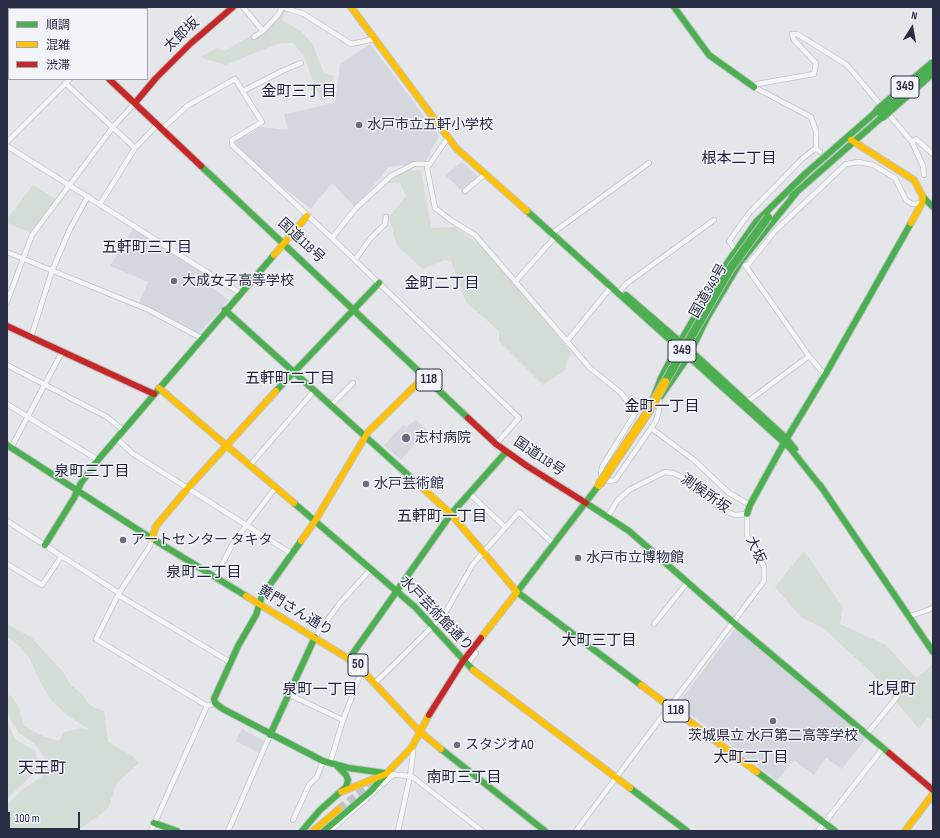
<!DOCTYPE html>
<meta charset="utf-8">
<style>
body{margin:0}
#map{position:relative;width:940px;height:838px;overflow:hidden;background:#e5e6ea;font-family:"Sofia Sans Condensed","Noto Sans JP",sans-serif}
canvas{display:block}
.frame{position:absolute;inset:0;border:8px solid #292e45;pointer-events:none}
.legend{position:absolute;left:8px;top:8px;width:140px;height:72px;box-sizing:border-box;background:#f3f4f9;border:1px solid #a2a5b1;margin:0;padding:5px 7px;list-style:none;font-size:12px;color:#292e45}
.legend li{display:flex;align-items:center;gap:8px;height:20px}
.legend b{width:20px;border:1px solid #a2a5b1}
.north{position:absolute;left:892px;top:8px;width:40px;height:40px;-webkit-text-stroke:3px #f3f4f9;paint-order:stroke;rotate:11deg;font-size:11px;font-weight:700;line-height:16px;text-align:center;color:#292e45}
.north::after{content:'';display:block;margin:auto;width:14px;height:18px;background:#292e45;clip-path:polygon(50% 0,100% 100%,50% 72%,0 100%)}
.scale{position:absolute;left:8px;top:812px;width:72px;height:18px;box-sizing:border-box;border:2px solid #292e45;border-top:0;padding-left:5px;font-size:12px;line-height:14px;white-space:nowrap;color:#292e45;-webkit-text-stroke:3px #f3f4f9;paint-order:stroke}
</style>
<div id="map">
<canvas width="940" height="838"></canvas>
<div class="frame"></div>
<ul class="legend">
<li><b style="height:5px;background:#4caf50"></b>順調</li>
<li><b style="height:5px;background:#ffc107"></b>混雑</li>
<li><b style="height:5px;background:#c62828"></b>渋滞</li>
</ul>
<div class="north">N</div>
<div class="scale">100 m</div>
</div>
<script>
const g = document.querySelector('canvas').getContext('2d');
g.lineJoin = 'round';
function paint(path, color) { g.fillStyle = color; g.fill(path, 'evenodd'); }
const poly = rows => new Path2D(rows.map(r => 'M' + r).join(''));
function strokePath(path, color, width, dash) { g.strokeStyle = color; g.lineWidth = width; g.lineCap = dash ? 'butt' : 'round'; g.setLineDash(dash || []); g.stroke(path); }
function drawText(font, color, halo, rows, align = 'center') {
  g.font = font + ' "Sofia Sans Condensed","Noto Sans JP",sans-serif'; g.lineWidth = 3; g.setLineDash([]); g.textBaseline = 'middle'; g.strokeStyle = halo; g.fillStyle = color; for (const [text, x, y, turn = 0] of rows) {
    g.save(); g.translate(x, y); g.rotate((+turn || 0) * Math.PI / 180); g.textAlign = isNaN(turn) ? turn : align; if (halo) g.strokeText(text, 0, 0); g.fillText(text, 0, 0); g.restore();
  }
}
const built = poly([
 [370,44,439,136,425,163,389,167,355,207,332,183,311,209,243,156,234,141,243,133,248,135,260,127,288,130,284,114,335,103,340,64],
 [462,162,478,177,461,190,445,175],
 [134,227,206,273,202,279,229,300,199,334,158,311,139,303,148,282,110,266],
 [416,420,428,430,401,460,384,445,403,425,407,427],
 [735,629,867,737,842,769,826,758,814,775,794,760,777,781,677,704],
 [242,729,264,741,259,753,236,741]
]);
const green = poly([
 [282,8,287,10,282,20,301,31,312,43,324,73,333,76,332,97,323,101,315,87,304,56,293,43,280,43,225,65,200,57,217,48,225,51,274,21],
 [421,170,431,228,456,227,489,252,572,353,567,360,565,370,543,385,499,341,499,331,466,302,451,261,444,260,423,269,397,246,389,217,406,196,400,183,382,183,393,171],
 [33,185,56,199,31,233,7,223,7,219],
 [804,551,843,607,840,624,886,645,916,678,933,664,933,721,928,717,919,729,872,673,823,628,801,617,775,587],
 [7,624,31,637,63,672,70,684,83,695,87,702,93,707,104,711,108,742,131,755,139,763,116,784,108,809,77,831,7,831,7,805,22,790,41,777,47,762,36,745,19,733,10,719,7,709,7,695,11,696,18,705,24,726,43,736,59,741,64,732,82,728,90,730,68,716,52,701,40,682,29,657,19,646,7,637],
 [7,721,15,739,35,751,39,764,35,772,7,799]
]);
const highwayTunnel = poly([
 [339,809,381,777]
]);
const street = poly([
 [243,7,263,31],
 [282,7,304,14,351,44,374,39],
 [73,9,75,7],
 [254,37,263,31,278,15,282,7],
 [65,83,135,148],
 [243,91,282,71,301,63],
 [162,129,187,106,235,79,262,122,232,140,232,145,332,238,519,418,496,444],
 [447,139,427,168,435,208,452,221,475,235,590,368,621,393,636,412],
 [7,142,70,79],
 [912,142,916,139,933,154],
 [7,146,240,293],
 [820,152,816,148,816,131,811,117,754,87,757,84,814,74,816,63,794,40,792,34,797,34,847,65,912,142,923,166,924,175],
 [465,191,484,175],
 [100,204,135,148,157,125],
 [551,234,649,163],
 [332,238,356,208,391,176,414,164,430,164],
 [736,250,729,241,750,212,803,158,816,148],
 [7,252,149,310,201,338],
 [355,260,370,239,385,224,386,217],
 [745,265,809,356,825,375],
 [747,266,775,231,846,164,859,162,873,165,895,178,906,200,912,204,922,203],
 [515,282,554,238],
 [620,291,626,284,714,220],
 [7,302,32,235,113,127,135,103],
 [31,337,52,271,69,231,88,196],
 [567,341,611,287],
 [7,365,107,417,123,430],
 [653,399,647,401,636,412,602,467,601,474,609,481,615,480,618,476,656,421,660,406,659,399],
 [747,402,809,356],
 [7,404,98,460],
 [331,405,353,383],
 [651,428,694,460,729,493,750,505],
 [116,438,132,453,292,554],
 [11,448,62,352],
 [250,465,315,390],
 [470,494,505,527],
 [7,521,119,593],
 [152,539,150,546,119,593,96,639,207,706],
 [7,564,42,585,61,557],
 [215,578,233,543,276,487],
 [118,595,230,662],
 [908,617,933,608],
 [654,624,687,583],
 [315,637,340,603,371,569],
 [467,665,476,653],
 [374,684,444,615,473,564,519,512,554,544],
 [288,694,343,720],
 [867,734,897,697],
 [330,763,343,720,362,670],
 [386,774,410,776,414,778,482,831],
 [293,820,309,785,317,777,323,761],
 [151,831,207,706,215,703],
 [228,831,270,735],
 [330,831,394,774],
 [398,831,410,776,413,754,412,747],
 [576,831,764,581,764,567,747,535,747,514,735,515,723,510,680,476,673,473,665,472,629,490,617,501,608,516],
 [818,831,883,748]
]);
const fast = poly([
 [33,7,35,9],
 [674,7,709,55,754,87],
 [201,166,468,418],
 [792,196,882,117],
 [923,197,933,207],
 [527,211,790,448,821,487],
 [626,295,691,351,787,439,795,449],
 [225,310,418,484],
 [276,391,379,283],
 [661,396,688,357,707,318,741,261,796,193],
 [653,399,661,378,680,342,723,269,756,222,805,174,877,111],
 [7,445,143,533,246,596],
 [599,485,517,592,641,685],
 [820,485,933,652],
 [294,503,415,607,473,670],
 [586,503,629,531,734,623,889,753],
 [747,514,750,505,784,443,825,375,911,223],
 [301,541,262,596,256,615,238,646,214,699,215,703,223,709,323,761,349,768,384,773],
 [45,545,74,498,81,483,98,460,274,255],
 [349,659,451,514,506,452],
 [270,735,315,637],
 [441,749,545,831],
 [757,772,835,831],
 [630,788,687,831],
 [154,823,177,831],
 [302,831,320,810,346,787,348,780,346,775,338,767],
 [324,831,371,791,385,775]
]);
const slow = poly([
 [351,7,456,148,527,211],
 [851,140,914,180,923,197,922,203,911,223],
 [274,255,307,216],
 [159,388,294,503],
 [418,484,451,514,517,592,481,638],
 [152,539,156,526,188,488,276,391],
 [301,541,315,521,368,432,425,376],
 [246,596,349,659,362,670,419,731,441,749],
 [473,670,630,788],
 [641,685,757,772],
 [341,792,386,774,412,747,429,715],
 [313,831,339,809],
 [905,831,933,794]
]);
const jam = poly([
 [109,79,201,166],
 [135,103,156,78,190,44,233,7],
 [7,326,154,394],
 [468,418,496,444,527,466,586,503],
 [429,715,463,661,481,638],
 [889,753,933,790]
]);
const fastBridge = poly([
 [877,111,933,63],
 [882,117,933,72],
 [665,382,730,269,768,217]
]);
const slowBridge = poly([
 [599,485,648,412,665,382]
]);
const markers = [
 [359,125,4,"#6b6e7f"],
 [174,281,4,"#6b6e7f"],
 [406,438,5,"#6b6e7f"],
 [366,484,4,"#6b6e7f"],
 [123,540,4,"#6b6e7f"],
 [578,558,4,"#6b6e7f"],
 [773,721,4,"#6b6e7f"],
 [457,745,4,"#6b6e7f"]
];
const shields = [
 [905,87,28],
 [682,351,28],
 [429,380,26],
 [358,665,20],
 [676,711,26]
];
const shieldNames = [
 ["349",905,87],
 ["349",682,351],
 ["118",429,380],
 ["50",358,665],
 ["118",676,711]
];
const streetNames = [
 ["太郎坂",182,35,-43],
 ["国道118号",301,241,43],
 ["国道349号",709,291,-60],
 ["国道118号",539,457,34],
 ["測候所坂",705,494,35],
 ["大坂",755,550,66],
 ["黄門さん通り",295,611,31],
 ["水戸芸術館通り",436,614,46]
];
const poiNames = [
 ["水戸市立五軒小学校",367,125],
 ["大成女子高等学校",182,281],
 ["志村病院",415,438],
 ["水戸芸術館",374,484],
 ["アートセンター タキタ",131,540],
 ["水戸市立博物館",586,558],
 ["茨城県立 水戸第二高等学校",773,736,"center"],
 ["スタジオAO",465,745]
];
const neighbourhoodNames = [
 ["金町三丁目",299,92],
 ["根本二丁目",739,159],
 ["五軒町三丁目",147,248],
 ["金町二丁目",442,284],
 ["五軒町二丁目",290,379],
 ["金町一丁目",662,407],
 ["泉町三丁目",92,472],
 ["五軒町一丁目",442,517],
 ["泉町二丁目",204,573],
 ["大町三丁目",599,641],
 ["泉町一丁目",320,690],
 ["大町二丁目",751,758],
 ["南町三丁目",464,778]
];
const quarterNames = [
 ["北見町",892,690],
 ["天王町",42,769]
];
paint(built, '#d5d7df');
paint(green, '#d3ddd5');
strokePath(highwayTunnel, '#bfc1c9', 8, [8, 4]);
strokePath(street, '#c2c3c8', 6);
strokePath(fast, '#c2c3c8', 8);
strokePath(slow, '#c2c3c8', 8);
strokePath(jam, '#c2c3c8', 8);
strokePath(street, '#f4f5f7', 4.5);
strokePath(fast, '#4caf50', 6);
strokePath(slow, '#ffc107', 6);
strokePath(jam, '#c62828', 6);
strokePath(fastBridge, '#b7b9bf', 10, []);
strokePath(slowBridge, '#b7b9bf', 10, []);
strokePath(fastBridge, '#4caf50', 8);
strokePath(slowBridge, '#ffc107', 8);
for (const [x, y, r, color] of markers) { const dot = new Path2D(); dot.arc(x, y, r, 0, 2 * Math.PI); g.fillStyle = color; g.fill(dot); strokePath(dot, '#f3f4f9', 1.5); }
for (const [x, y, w] of shields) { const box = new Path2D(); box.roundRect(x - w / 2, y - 11, w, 22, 3); g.fillStyle = '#f3f4f9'; g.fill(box); strokePath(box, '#292e45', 1); }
drawText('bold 13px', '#292e45', null, shieldNames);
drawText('14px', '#292e45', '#f3f4f9', streetNames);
drawText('14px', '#292e45', '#f3f4f9', poiNames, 'left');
drawText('15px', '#1b1f36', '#f3f4f9', neighbourhoodNames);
drawText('16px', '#1b1f36', '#f3f4f9', quarterNames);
</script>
